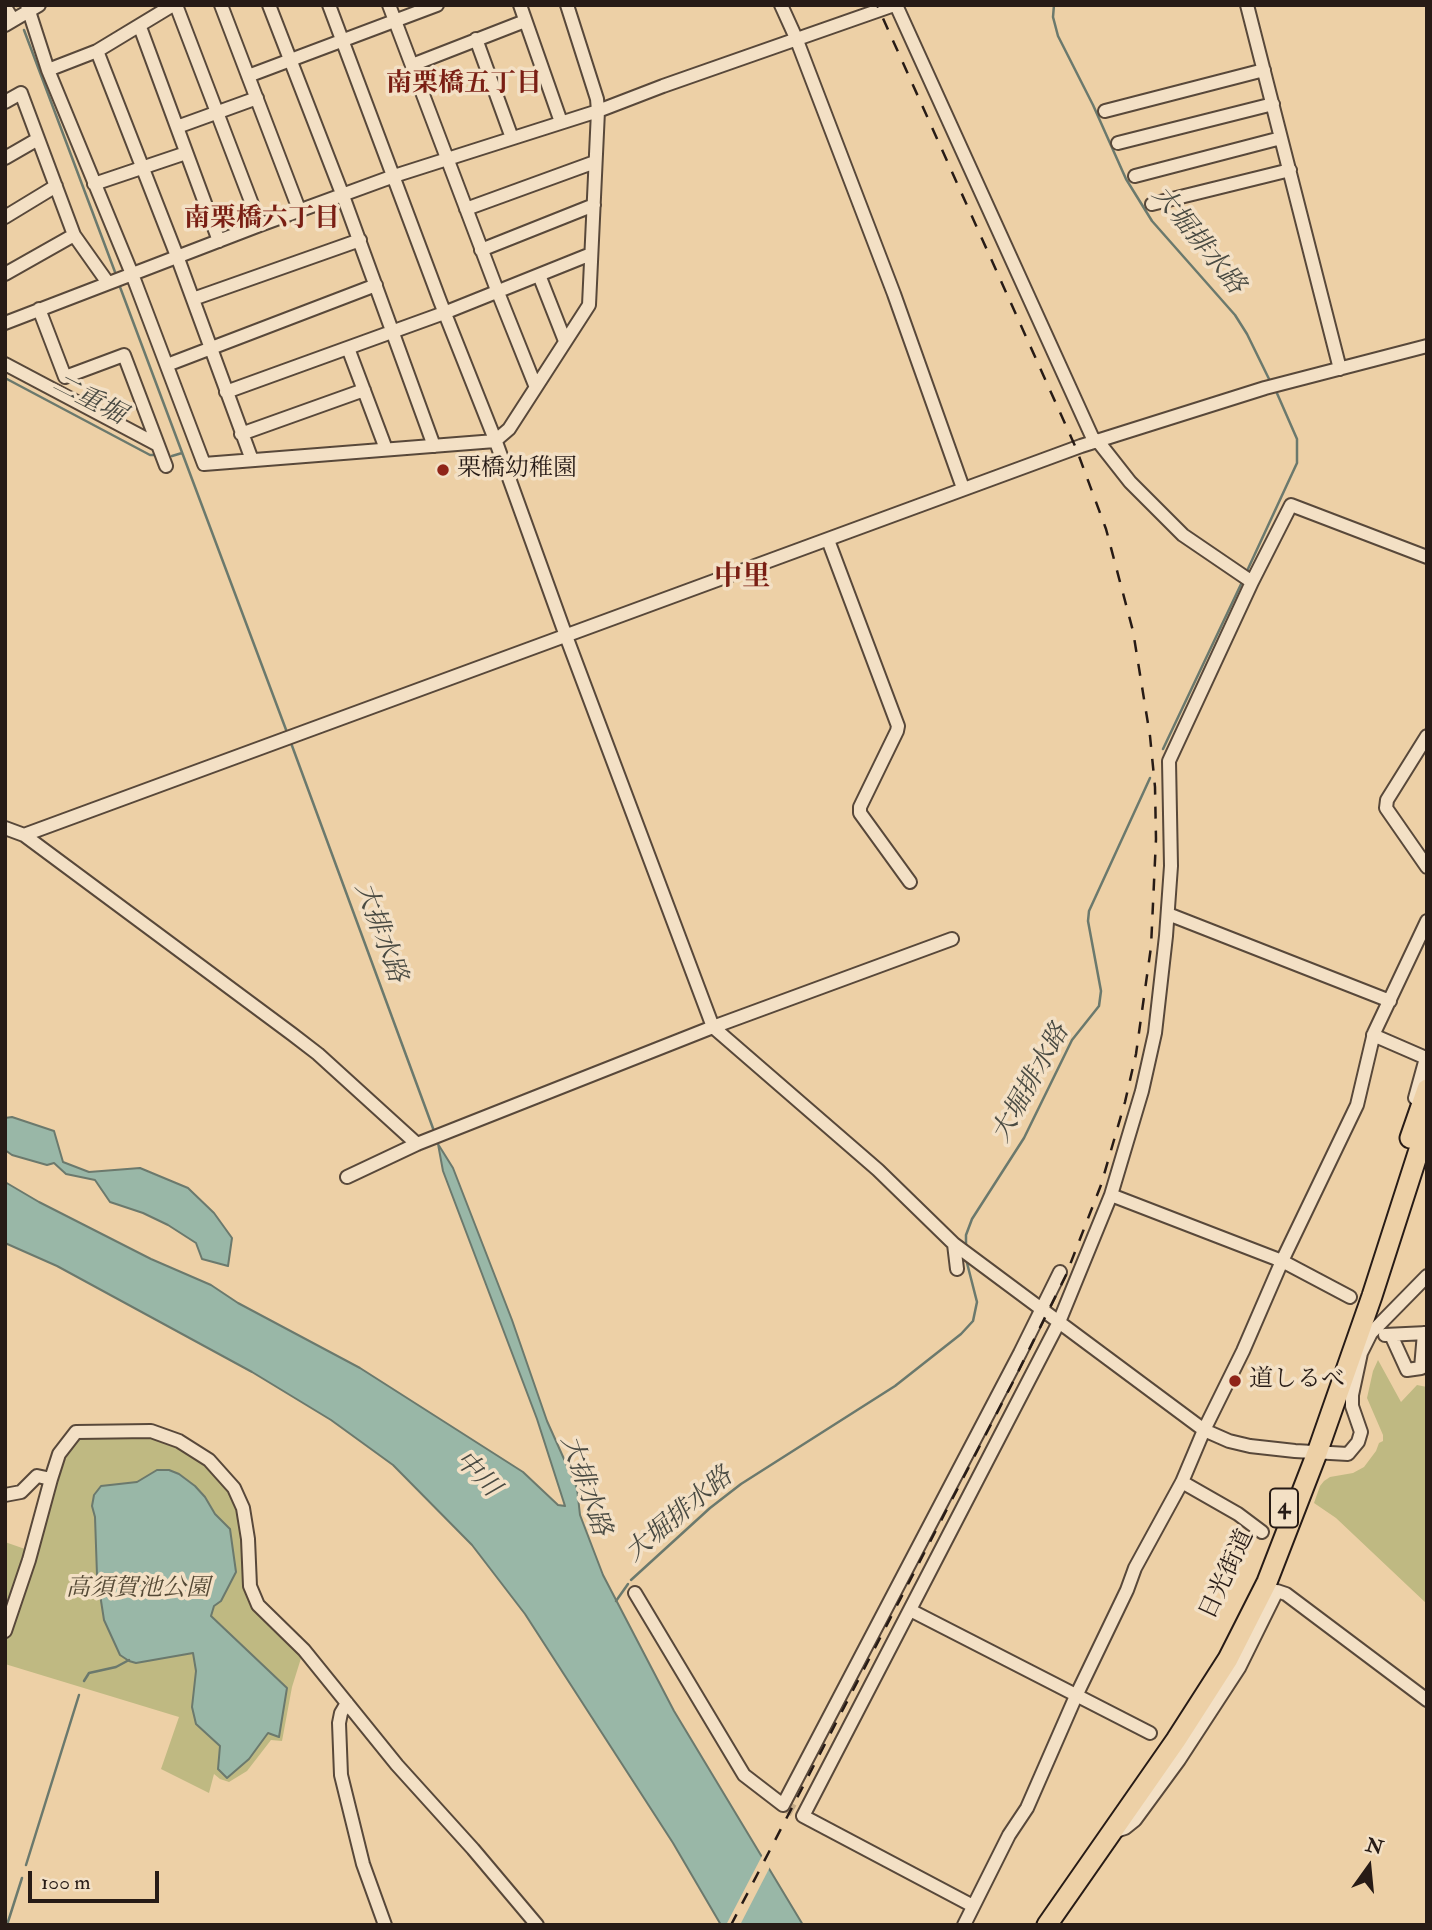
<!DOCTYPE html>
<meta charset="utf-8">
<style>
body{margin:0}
#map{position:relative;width:1432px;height:1930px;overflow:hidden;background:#edd0a6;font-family:"IM FELL Double Pica",serif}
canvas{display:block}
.frame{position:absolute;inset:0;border:7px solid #271b16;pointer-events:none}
.north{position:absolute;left:1334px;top:1832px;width:70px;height:70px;-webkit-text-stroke:5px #f3e0c5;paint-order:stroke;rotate:15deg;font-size:19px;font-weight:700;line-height:28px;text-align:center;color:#271b16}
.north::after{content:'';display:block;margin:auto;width:24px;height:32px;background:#271b16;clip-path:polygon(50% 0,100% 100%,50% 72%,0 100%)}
.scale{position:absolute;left:28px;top:1871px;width:131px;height:32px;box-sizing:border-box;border:4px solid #271b16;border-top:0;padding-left:9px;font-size:21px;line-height:24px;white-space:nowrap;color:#271b16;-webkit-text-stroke:5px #f3e0c5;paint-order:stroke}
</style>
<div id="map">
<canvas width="1432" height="1930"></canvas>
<div class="frame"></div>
<div class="north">N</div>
<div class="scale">100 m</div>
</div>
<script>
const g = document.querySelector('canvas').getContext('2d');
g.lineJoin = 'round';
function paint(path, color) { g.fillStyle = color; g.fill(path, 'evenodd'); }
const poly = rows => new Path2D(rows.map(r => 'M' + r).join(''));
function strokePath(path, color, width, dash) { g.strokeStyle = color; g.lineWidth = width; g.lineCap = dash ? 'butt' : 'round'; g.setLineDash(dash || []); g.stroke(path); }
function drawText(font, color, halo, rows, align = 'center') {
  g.font = font + ' "IM FELL Double Pica","Noto Serif JP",serif'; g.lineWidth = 7; g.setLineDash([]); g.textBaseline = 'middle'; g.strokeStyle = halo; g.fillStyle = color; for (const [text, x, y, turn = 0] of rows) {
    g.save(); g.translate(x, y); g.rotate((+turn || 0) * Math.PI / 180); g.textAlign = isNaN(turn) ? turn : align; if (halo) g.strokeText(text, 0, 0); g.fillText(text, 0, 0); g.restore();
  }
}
const green = poly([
 [1378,1360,1401,1402,1417,1385,1427,1387,1427,1604,1336,1518,1314,1503,1320,1486,1324,1481,1330,1477,1353,1473,1364,1467,1376,1451,1379,1443,1383,1441,1383,1435,1367,1398,1373,1371],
 [148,1434,177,1443,217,1472,239,1507,247,1584,302,1655,292,1687,282,1741,271,1740,247,1771,229,1782,220,1779,214,1774,209,1793,161,1769,179,1717,5,1664,5,1641,15,1619,50,1506,61,1460,82,1435],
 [5,1542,25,1549,5,1617]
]);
const water = poly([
 [12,1117,54,1131,63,1162,89,1172,140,1168,188,1188,214,1213,232,1238,228,1266,202,1259,196,1243,168,1225,143,1213,110,1202,95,1180,66,1174,54,1163,47,1165,12,1155,5,1150,5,1118,12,1117],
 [438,1144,453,1168,512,1320,547,1421,577,1488,580,1515,603,1575,674,1711,803,1925,721,1925,673,1843,525,1614,472,1545,393,1465,331,1420,252,1372,57,1266,5,1243,5,1182,39,1202,151,1259,211,1285,238,1303,360,1368,523,1472,558,1505,565,1506,537,1419,443,1171,438,1144],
 [157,1470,169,1470,179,1474,195,1486,205,1497,215,1514,230,1529,236,1572,221,1601,214,1606,211,1616,287,1688,279,1737,268,1733,249,1759,227,1778,218,1769,220,1746,196,1724,192,1707,196,1671,193,1653,136,1663,129,1661,120,1655,104,1620,97,1575,95,1517,92,1506,94,1495,101,1486,137,1482,157,1470]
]);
const pier = poly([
 [764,1852,771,1865,740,1925,726,1925]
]);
const stream = poly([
 [16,5,17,6],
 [1054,5,1053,17,1058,36,1093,105,1126,179,1152,221,1235,315,1247,334,1270,381],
 [24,30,115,272],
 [120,287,288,735],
 [5,378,150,455,155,455],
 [172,456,182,453],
 [1247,571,1297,463,1297,439,1276,391],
 [291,743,434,1131],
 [1163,749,1243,580],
 [966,1247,966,1235,972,1219,1024,1138,1072,1040,1099,1006,1101,991,1088,921,1089,911,1150,778],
 [631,1580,710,1508,741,1484,895,1386,961,1334,973,1321,977,1302,966,1259],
 [616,1601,628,1584],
 [84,1681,89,1673,116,1667,129,1660],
 [26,1865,79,1695],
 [7,1925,22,1878]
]);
const minorTunnel = poly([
 [783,1805,803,1816]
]);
const minor = poly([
 [27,5,48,70,132,274,204,464,495,441,509,429,589,305,598,111,597,99,567,5],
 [176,5,260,225],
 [221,5,300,212],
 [269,5,343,196,434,446],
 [329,5,440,301,496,442,566,636,713,1027,878,1170,954,1244,1204,1430,1229,1441,1250,1446,1295,1451,1348,1454,1358,1442,1361,1432,1352,1406,1352,1395,1361,1353,1371,1333,1427,1276],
 [389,5,497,290,535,385],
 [520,5,561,122],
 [781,5,796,38,894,294,963,488],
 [896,5,1094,441],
 [1247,5,1340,369],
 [5,7,13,20],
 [5,25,39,5],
 [140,27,219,241],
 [476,39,512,138],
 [97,51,177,256,252,460],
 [412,65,525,21],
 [48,70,97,51,173,5],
 [248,76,437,5],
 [5,102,21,93,74,235,108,283],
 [1105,111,1264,70],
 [177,127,257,98],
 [1118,143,1273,104],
 [5,158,38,139],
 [1135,176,1281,138],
 [94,184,186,153],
 [1152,204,1290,170],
 [466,209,595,162],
 [5,217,56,186],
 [481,250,594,205],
 [5,274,74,235],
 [539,275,565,341],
 [193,299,360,240],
 [39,309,65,377,124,355,166,466],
 [5,323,260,225,394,176,598,111,663,86,894,5],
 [348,348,386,449],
 [5,364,158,445],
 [167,365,376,285],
 [226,392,444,313,591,254],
 [241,434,364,390],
 [1097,440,1130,482,1183,535,1252,582],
 [828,540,898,726,897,731,860,807,860,813,910,882],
 [1427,736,1387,800,1386,808,1427,867],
 [5,828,24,835,292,1034,318,1054,417,1144],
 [24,835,1081,446,1265,388,1427,346],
 [1168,914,1390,1001],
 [1373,1035,1426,1058,1415,1098],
 [347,1177,417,1144,713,1027,952,939],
 [1111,1195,1282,1261,1350,1297],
 [954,1244,957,1269],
 [1385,1335,1427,1333],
 [1391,1335,1407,1370,1421,1368,1424,1333],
 [1182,1482,1238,1514,1262,1532],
 [5,1495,21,1492,37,1476,51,1479,59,1454,76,1432,151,1431,179,1441,209,1460,234,1488,243,1508,248,1539,250,1586,258,1605,304,1650,397,1765,473,1849,537,1925],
 [635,1593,744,1775,783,1805,1020,1353,1060,1272],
 [910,1610,1150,1733],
 [5,1631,29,1560,51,1479],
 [347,1703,341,1713,339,1723,341,1775,363,1864,385,1925],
 [1116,1831,1125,1828,1135,1820,1179,1760,1239,1668,1277,1591,1286,1594,1427,1700],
 [973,1906,803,1816,1059,1322,1111,1195,1142,1091,1155,1033,1166,936,1171,866,1169,761,1252,582,1291,505,1427,557],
 [964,1925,1009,1835,1027,1808,1076,1696,1127,1590,1135,1568,1182,1482,1204,1430,1243,1351,1282,1261,1357,1105,1374,1033,1427,921]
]);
const highway = poly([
 [1410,1138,1427,1089],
 [1047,1925,1176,1740,1228,1659,1267,1582,1317,1453,1372,1296,1427,1125]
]);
const rail = poly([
 [731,1925,1013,1382,1066,1275,1101,1185,1125,1102,1136,1054,1151,947,1156,839,1155,787,1150,736,1133,631,1106,529,1076,448,877,5]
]);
const markers = [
 [443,470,7,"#8f2418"],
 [1235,1381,7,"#8f2418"]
];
const shields = [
 [1284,1508,28]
];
const shieldNames = [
 ["4",1284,1508]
];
const poiNames = [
 ["栗橋幼稚園",457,470],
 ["道しるべ",1249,1381]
];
const streetNames = [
 ["日光街道",1228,1575,-65]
];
const parkNames = [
 ["高須賀池公園",138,1590]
];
const neighbourhoodNames = [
 ["南栗橋五丁目",464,85],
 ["南栗橋六丁目",262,220]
];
const waterNames = [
 ["大堀排水路",1197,241,51],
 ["二重堀",88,401,27],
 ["大排水路",379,933,70],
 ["大堀排水路",1032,1084,-61],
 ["中川",476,1475,46],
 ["大排水路",584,1486,71],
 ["大堀排水路",680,1516,-40]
];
const quarterNames = [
 ["中里",742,579]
];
paint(green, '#bfb982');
paint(water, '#99b7a7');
strokePath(water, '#6b796d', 2);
paint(pier, '#edd0a6');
strokePath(stream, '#6b796d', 2.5);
strokePath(minorTunnel, '#c5ac89', 12, [12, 6]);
strokePath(minor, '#58483a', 16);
strokePath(highway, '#271b16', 23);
strokePath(minor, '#f3e0c5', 12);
strokePath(highway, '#edd0a6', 19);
strokePath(rail, '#271b16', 2.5, [12, 12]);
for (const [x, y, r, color] of markers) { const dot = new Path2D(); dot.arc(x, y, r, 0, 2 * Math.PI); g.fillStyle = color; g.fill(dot); strokePath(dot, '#f3e0c5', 2.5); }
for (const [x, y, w] of shields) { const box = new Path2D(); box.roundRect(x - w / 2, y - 19.5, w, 39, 5); g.fillStyle = '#f3e0c5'; g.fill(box); strokePath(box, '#271b16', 2); }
drawText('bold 23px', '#271b16', null, shieldNames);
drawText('24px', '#271b16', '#f3e0c5', poiNames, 'left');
drawText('24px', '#271b16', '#f3e0c5', streetNames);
drawText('italic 24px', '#554a36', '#f3e0c5', parkNames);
drawText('bold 26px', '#7a1f14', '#f3e0c5', neighbourhoodNames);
drawText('italic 26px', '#494a42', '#f3e0c5', waterNames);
drawText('bold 28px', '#7a1f14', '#f3e0c5', quarterNames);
</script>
